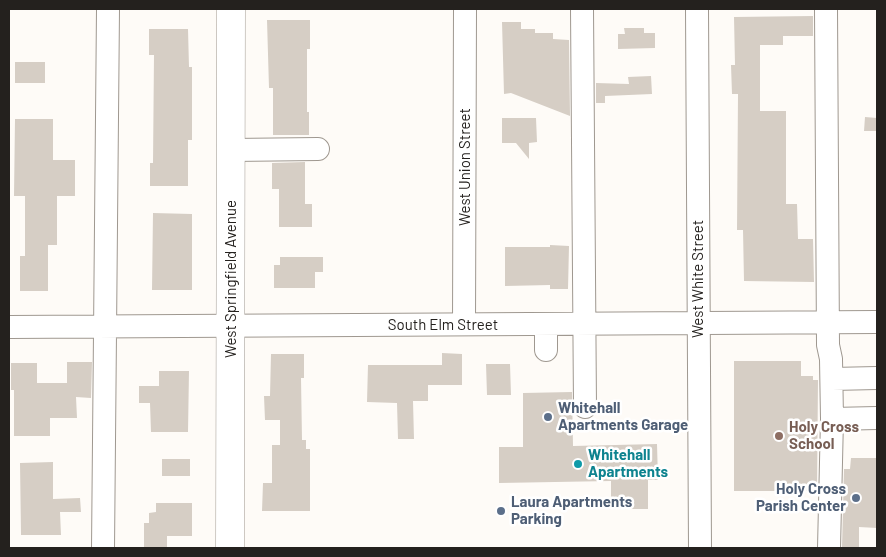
<!DOCTYPE html>
<style>
body{margin:0}
#map{position:relative;width:886px;height:557px;overflow:hidden;background:#fefbf7;font-family:Barlow,sans-serif}
canvas{display:block}
.frame{position:absolute;inset:0;border:10px solid #24211e;pointer-events:none}
</style>
<div id="map">
<canvas width="886" height="557"></canvas>
<div class="frame"></div>
</div>
<script>
const g = document.querySelector('canvas').getContext('2d');
g.lineJoin = 'round';
function paint(path, color) { g.fillStyle = color; g.fill(path, 'evenodd'); }
const poly = rows => new Path2D(rows.map(r => 'M' + r).join(''));
function strokePath(path, color, width, dash) { g.strokeStyle = color; g.lineWidth = width; g.lineCap = dash ? 'butt' : 'round'; g.setLineDash(dash || []); g.stroke(path); }
function drawText(font, color, halo, rows, align = 'center') {
  g.font = font + ' Barlow,sans-serif'; g.lineWidth = 5; g.setLineDash([]); g.textBaseline = 'middle'; g.strokeStyle = halo; g.fillStyle = color; for (const [text, x, y, turn = 0] of rows) {
    g.save(); g.translate(x, y); g.rotate((+turn || 0) * Math.PI / 180); g.textAlign = isNaN(turn) ? turn : align; if (halo) g.strokeText(text, 0, 0); g.fillText(text, 0, 0); g.restore();
  }
}
const building = poly([
 [813,16,813,36,783,36,783,45,760,45,760,111,786,111,786,204,797,204,798,239,813,239,814,282,744,281,743,230,737,230,738,94,732,94,731,65,735,65,734,17],
 [267,20,310,20,310,49,307,49,307,112,309,112,309,135,273,135,273,88,269,88],
 [502,22,521,22,521,29,535,29,535,33,553,33,553,39,569,40,570,116,511,93,504,94],
 [624,28,644,28,644,33,655,33,655,48,618,49,618,34,625,34],
 [149,29,188,29,189,67,192,67,192,140,188,140,188,186,150,186,150,163,153,163,154,55,149,55],
 [15,62,45,62,45,83,15,83],
 [651,76,652,94,605,96,605,103,596,103,596,83,629,84,628,77],
 [865,117,877,118,877,131,864,131],
 [502,118,536,118,537,142,529,143,529,159,516,143,502,143],
 [15,119,53,119,53,160,75,160,75,196,57,196,57,245,48,245,48,291,20,291,20,256,25,256,25,196,14,196],
 [305,162,305,204,312,204,312,227,279,227,279,189,272,189,272,163],
 [153,213,192,214,192,290,152,290],
 [550,245,569,246,568,289,550,289,550,285,505,286,505,247,550,247],
 [280,257,323,257,323,272,315,272,315,288,274,288,274,265,280,265],
 [442,353,462,354,462,385,428,385,428,401,413,401,414,439,398,439,397,403,367,402,368,365,442,365],
 [271,354,304,354,304,378,301,378,302,440,306,440,306,449,310,449,310,511,262,511,263,483,272,483,272,445,280,445,280,420,265,420,264,396,270,396],
 [734,361,801,361,801,376,813,376,813,380,818,380,817,491,734,491],
 [67,362,92,362,91,398,76,397,77,418,50,418,50,436,14,436,14,390,11,390,11,363,37,363,37,383,67,383],
 [486,364,510,364,511,395,487,395],
 [159,371,189,371,188,432,151,432,150,403,139,403,139,386,159,386],
 [572,392,573,446,657,444,658,480,648,480,648,509,611,509,611,481,499,483,499,447,523,447,523,393],
 [851,458,877,458,877,528,859,527,859,548,842,548,844,469,850,469],
 [162,459,190,459,190,476,162,476],
 [53,462,53,499,80,498,81,512,60,512,61,535,21,535,20,463],
 [156,503,192,503,192,536,167,536,167,548,144,548,144,523,149,523,149,513,156,512]
]);
const minor = poly([
 [582,9,585,407],
 [697,9,700,548],
 [826,9,828,345,831,359,832,419,829,548],
 [231,150,318,149],
 [464,324,465,9],
 [546,324,546,350],
 [9,327,877,322],
 [832,379,877,378],
 [832,419,877,418],
 [103,548,108,9]
]);
const major = poly([
 [230,548,231,9]
]);
const markers = [
 [548,417,5,"#5c6f8a"],
 [779,436,5,"#8d6e63"],
 [578,464,5,"#0f9aa8"],
 [856,498,5,"#5c6f8a"],
 [501,511,5,"#5c6f8a"]
];
const streetNames = [
 ["West Union Street",465,167,-90],
 ["West Springfield Avenue",231,279,-90],
 ["West White Street",698,279,-90],
 ["South Elm Street",443,325]
];
const serviceNames = [
 ["Whitehall",558,408],
 ["Apartments Garage",558,425],
 ["Holy Cross",846,489,"right"],
 ["Parish Center",846,506,"right"],
 ["Laura Apartments",511,502],
 ["Parking",511,519]
];
const educationNames = [
 ["Holy Cross",789,427],
 ["School",789,444]
];
const cultureNames = [
 ["Whitehall",588,455],
 ["Apartments",588,472]
];
paint(building, '#d6cec5');
strokePath(minor, '#9f9890', 24);
strokePath(major, '#9f9890', 29);
strokePath(minor, '#fff', 22);
strokePath(major, '#fff', 28);
for (const [x, y, r, color] of markers) { const dot = new Path2D(); dot.arc(x, y, r, 0, 2 * Math.PI); g.fillStyle = color; g.fill(dot); strokePath(dot, '#fff', 2); }
drawText('15px', '#24211e', '#fff', streetNames);
drawText('bold 15px', '#4e5e75', '#fff', serviceNames, 'left');
drawText('bold 15px', '#785e54', '#fff', educationNames, 'left');
drawText('bold 15px', '#0d838f', '#fff', cultureNames, 'left');
</script>
